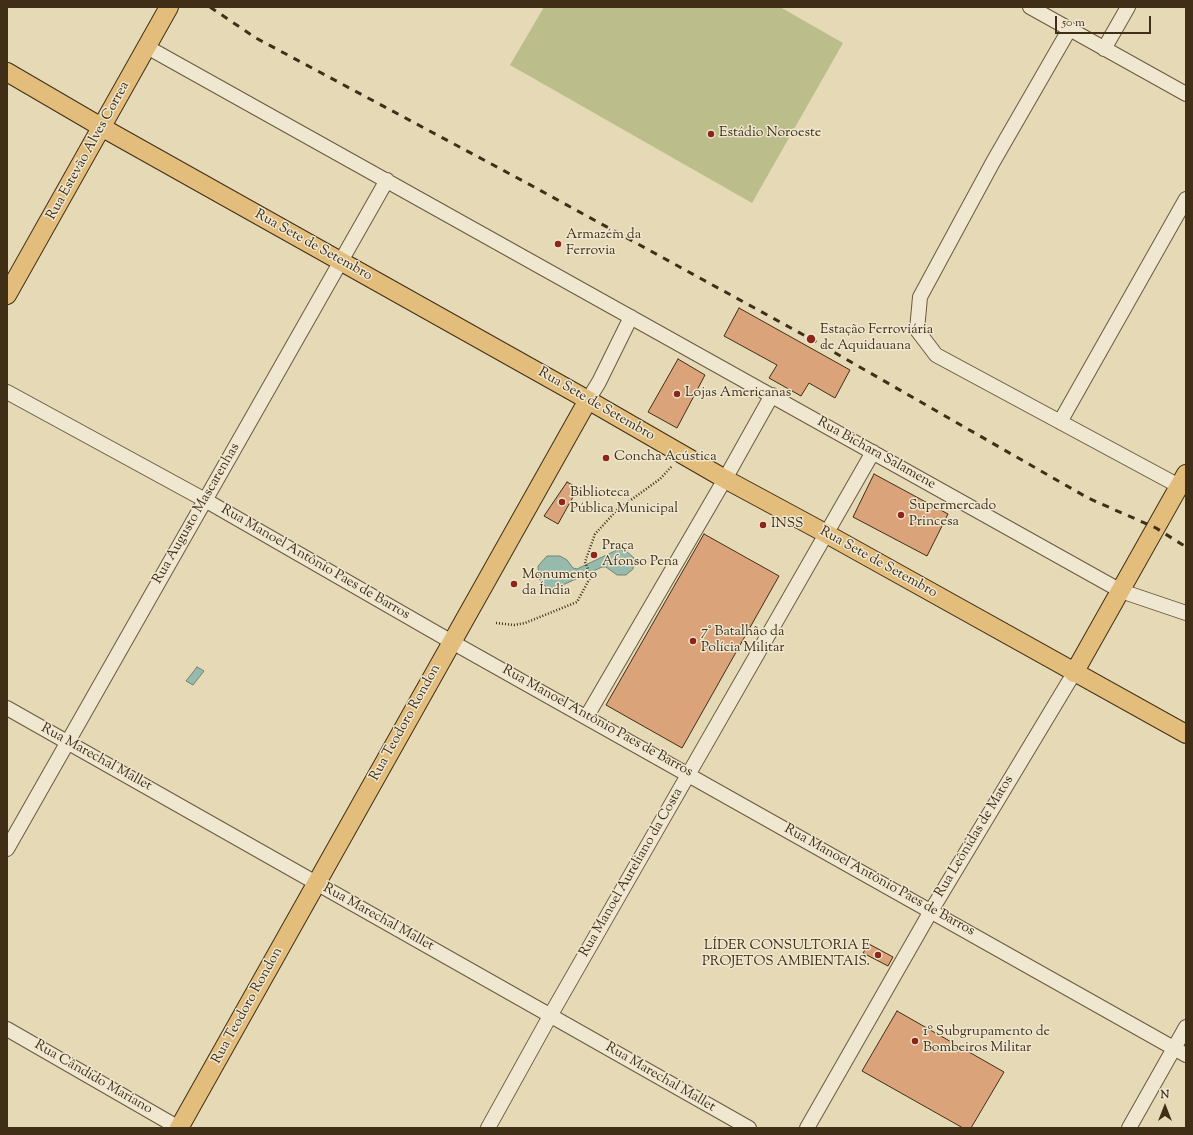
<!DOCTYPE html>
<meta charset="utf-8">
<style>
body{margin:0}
#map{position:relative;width:1193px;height:1135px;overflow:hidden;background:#e6dab6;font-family:"Sorts Mill Goudy",serif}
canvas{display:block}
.frame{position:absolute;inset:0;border:8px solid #402e17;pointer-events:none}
.north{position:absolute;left:1145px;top:1087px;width:40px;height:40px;-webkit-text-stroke:3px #efe7d0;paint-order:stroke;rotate:0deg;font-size:11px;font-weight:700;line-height:16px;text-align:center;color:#402e17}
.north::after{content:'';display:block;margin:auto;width:14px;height:18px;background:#402e17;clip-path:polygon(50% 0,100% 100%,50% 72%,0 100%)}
.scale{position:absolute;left:1055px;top:16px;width:96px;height:18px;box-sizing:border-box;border:2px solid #402e17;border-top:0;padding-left:5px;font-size:12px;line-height:14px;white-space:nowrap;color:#402e17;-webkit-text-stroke:3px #efe7d0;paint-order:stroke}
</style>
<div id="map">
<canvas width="1193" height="1135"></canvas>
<div class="frame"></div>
<div class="north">N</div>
<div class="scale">50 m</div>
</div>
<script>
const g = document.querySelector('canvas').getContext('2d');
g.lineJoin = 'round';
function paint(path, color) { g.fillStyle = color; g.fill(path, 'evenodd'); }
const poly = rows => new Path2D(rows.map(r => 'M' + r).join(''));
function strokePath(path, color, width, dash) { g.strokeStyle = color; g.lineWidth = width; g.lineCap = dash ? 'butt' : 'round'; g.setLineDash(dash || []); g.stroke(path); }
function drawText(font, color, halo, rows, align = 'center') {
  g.font = font + ' "Sorts Mill Goudy",serif'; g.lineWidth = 3; g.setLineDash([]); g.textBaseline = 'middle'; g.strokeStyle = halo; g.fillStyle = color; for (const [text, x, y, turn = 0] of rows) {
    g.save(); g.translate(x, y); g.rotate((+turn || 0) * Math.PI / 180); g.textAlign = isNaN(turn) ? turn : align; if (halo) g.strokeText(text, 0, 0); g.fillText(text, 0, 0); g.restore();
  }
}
const green = poly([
 [544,7,780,7,843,43,752,203,510,65]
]);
const water = poly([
 [617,550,626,551,634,558,633,569,626,575,617,575,606,567,602,567,554,589,546,587,539,579,538,566,547,556,560,556,567,560,573,568,577,569,617,550],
 [197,667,204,671,193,685,186,681,197,667]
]);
const building = poly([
 [739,308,850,370,835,398,809,383,801,396,769,378,777,365,724,336,739,308],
 [678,359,705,375,677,428,648,412,678,359],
 [874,474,948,514,927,556,853,517,874,474],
 [567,482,578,488,558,524,544,516,567,482],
 [704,534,779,576,682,748,606,705,704,534],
 [869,944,893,957,888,966,863,953,869,944],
 [897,1011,1004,1072,971,1128,963,1128,862,1071,897,1011]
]);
const path = poly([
 [496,623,514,625,525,623,577,602,591,576,585,562,595,534,617,510,660,479,672,466]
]);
const minor = poly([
 [1030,7,1186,94],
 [1069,30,993,162,920,297,917,330,936,355,1179,486],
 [147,47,1121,591,1186,613],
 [1104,49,1128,7],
 [7,392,205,500,452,642,1186,1055],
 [588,400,599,382,631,317],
 [1060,422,1186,199],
 [7,708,749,1128],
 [587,716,725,479,772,395],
 [7,849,387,180],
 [7,1029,179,1128],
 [488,1128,550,1016,873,452],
 [807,1128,931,911,1074,673],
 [1129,1128,1186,1027]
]);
const major = poly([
 [7,72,103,128,588,400,725,479,825,533,1186,734],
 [7,295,169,7],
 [1074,673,1186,474],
 [179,1128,588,400]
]);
const rail = poly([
 [210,7,256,38,525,182,811,339,1088,498,1156,528,1186,547]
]);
const markers = [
 [711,134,4,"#8f2418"],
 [558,244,4,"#8f2418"],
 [811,339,5,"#8f2418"],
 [677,394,4,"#8f2418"],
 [606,458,4,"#8f2418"],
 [562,502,4,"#8f2418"],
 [901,515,4,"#8f2418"],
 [763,525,4,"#8f2418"],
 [594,555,4,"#8f2418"],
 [514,584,4,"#8f2418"],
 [693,641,4,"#8f2418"],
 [878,955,4,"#8f2418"],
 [915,1041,4,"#8f2418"]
];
const poiNames = [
 ["Estádio Noroeste",719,134],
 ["Armazém da",566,236],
 ["Ferrovia",566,252],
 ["Estação Ferroviária",820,331],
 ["de Aquidauana",820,347],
 ["Lojas Americanas",685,394],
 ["Concha Acústica",614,458],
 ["Biblioteca",570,494],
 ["Pública Municipal",570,510],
 ["Supermercado",909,507],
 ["Princesa",909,523],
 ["INSS",771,525],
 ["Praça",602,547],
 ["Afonso Pena",602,563],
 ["Monumento",522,576],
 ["da Índia",522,592],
 ["7° Batalhão da",701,633],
 ["Polícia Militar",701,649],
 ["LÍDER CONSULTORIA E",870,947,"right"],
 ["PROJETOS AMBIENTAIS.",870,963,"right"],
 ["1º Subgrupamento de",923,1033],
 ["Bombeiros Militar",923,1049]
];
const streetNames = [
 ["Rua Estevão Alves Correa",89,151,-61],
 ["Rua Sete de Setembro",313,246,29],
 ["Rua Sete de Setembro",596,405,30],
 ["Rua Bichara Salamene",876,454,29],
 ["Rua Augusto Mascarenhas",197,514,-60],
 ["Rua Manoel Antônio Paes de Barros",315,563,30],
 ["Rua Sete de Setembro",878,563,29],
 ["Rua Manoel Antônio Paes de Barros",597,722,29],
 ["Rua Teodoro Rondon",406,723,-61],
 ["Rua Marechal Mallet",96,758,29],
 ["Rua Leônidas de Matos",975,837,-59],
 ["Rua Manoel Aureliano da Costa",632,873,-60],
 ["Rua Manoel Antônio Paes de Barros",879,881,29],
 ["Rua Marechal Mallet",378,918,29],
 ["Rua Teodoro Rondon",248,1006,-61],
 ["Rua Cândido Mariano",93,1078,30],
 ["Rua Marechal Mallet",660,1078,30]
];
paint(green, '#bbbe8a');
paint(water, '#96bbac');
strokePath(water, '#748370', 1);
paint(building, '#dba37a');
strokePath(building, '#402e17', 1);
strokePath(minor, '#6a593f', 16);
strokePath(major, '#402e17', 20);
strokePath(path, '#402e17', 2.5, [1, 2]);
strokePath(minor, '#efe7d0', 14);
strokePath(major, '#e3bd7b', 18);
strokePath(rail, '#402e17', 3, [7, 7]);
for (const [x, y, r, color] of markers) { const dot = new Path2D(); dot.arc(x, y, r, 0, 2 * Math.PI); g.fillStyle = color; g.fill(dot); strokePath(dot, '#efe7d0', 1.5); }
drawText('14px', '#402e17', '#efe7d0', poiNames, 'left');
drawText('14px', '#402e17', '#efe7d0', streetNames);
</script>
